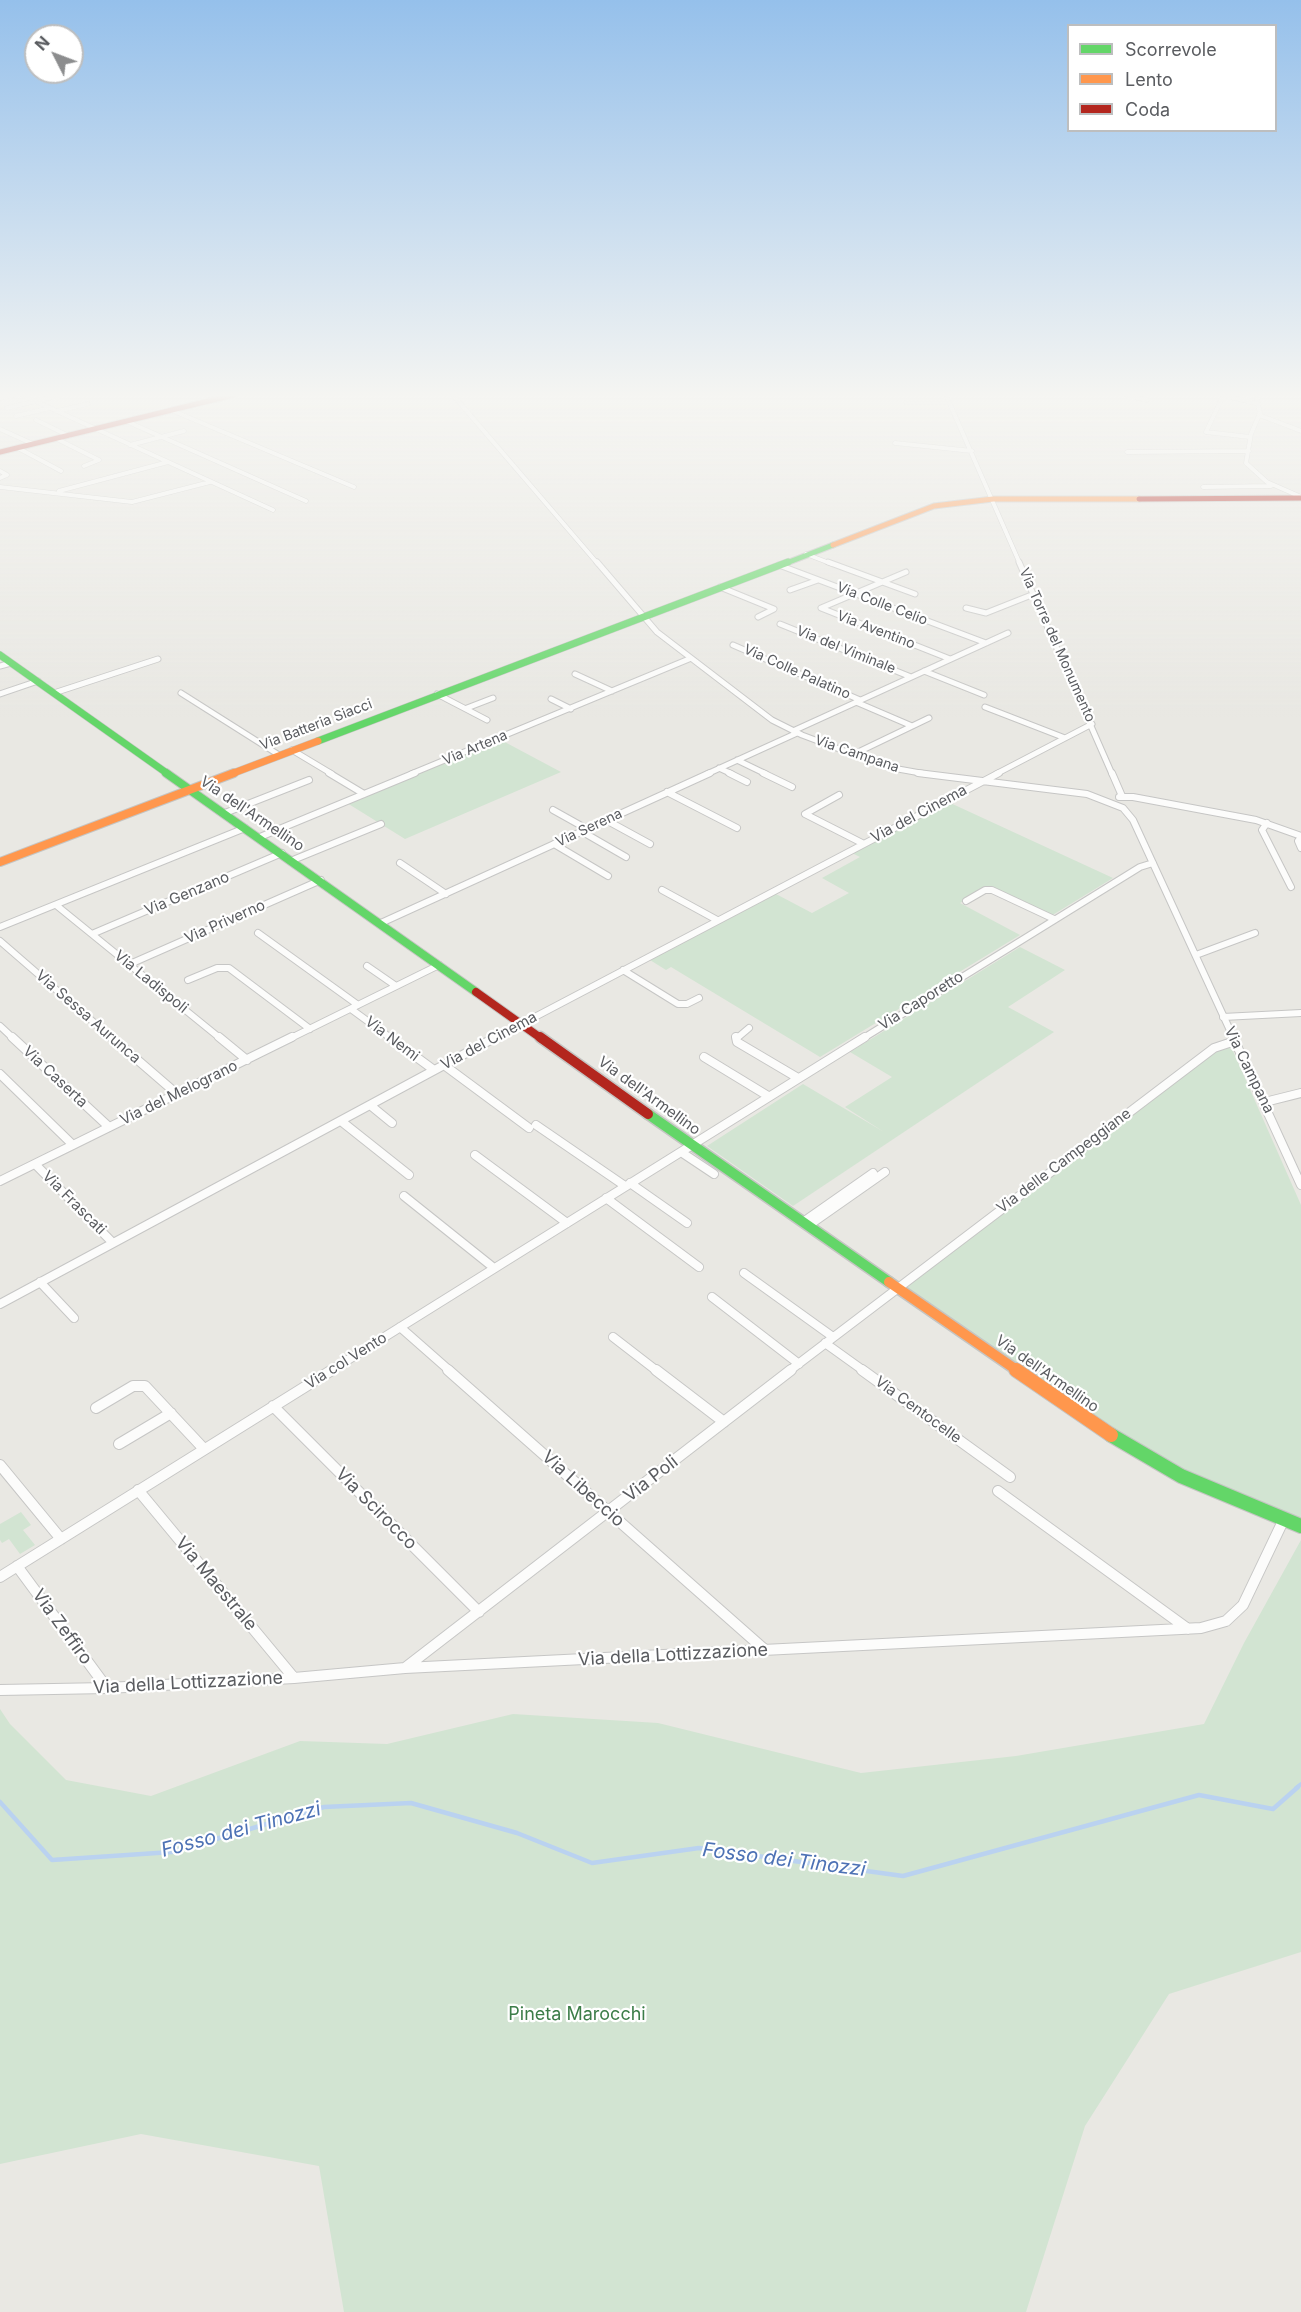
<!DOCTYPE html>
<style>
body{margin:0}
#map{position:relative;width:1301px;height:2312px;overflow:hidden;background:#e9e8e3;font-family:Inter,sans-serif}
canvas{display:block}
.legend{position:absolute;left:1067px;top:24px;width:210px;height:108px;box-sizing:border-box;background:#fff;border:2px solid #bdbebf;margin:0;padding:8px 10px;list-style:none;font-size:18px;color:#5a5c60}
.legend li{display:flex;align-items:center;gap:12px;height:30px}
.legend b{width:30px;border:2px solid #bdbebf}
.north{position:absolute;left:24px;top:24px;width:60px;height:60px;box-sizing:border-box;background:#fff;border:2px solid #bdbebf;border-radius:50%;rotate:312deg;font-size:16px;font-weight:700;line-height:24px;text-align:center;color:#5a5c60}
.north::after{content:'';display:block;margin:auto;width:21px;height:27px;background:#8c8d8e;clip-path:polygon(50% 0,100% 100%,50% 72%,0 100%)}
</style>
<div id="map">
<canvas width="1301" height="2312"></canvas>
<ul class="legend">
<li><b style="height:8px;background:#63d668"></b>Scorrevole</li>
<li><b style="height:8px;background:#ff974d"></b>Lento</li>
<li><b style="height:8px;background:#b3261e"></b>Coda</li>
</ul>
<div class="north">N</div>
</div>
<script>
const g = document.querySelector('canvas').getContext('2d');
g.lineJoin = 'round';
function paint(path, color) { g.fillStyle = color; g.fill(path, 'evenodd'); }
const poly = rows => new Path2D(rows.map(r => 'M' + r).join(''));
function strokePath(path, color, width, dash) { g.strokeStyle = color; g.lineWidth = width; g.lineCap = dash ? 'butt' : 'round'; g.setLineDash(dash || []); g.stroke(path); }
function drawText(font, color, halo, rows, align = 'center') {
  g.font = font + ' Inter,sans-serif'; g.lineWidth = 4.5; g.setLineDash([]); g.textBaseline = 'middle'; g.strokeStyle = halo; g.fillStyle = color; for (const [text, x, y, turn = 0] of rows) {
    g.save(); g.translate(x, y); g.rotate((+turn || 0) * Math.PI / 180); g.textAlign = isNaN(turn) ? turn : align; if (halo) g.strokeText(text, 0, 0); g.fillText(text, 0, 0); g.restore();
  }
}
const green = poly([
 [501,740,561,772,405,839,347,803],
 [946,801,1113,878,1051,916,990,886,960,903,1020,935,820,1057,671,967,666,970,650,960,776,894,812,913,849,893,822,878,860,857,850,852],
 [1020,947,1065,970,1008,1007,1054,1032,793,1206,707,1146,803,1084,884,1132,845,1107,892,1077,850,1052],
 [1227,1046,1233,1051,1301,1205,1301,1519,1156,1461,905,1286,1215,1049],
 [21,1512,31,1525,23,1530,35,1545,20,1554,9,1539,2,1543,0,1540,0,1524],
 [1301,1540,1301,1952,1169,1994,1085,2126,1026,2312,344,2312,319,2166,141,2134,0,2164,0,1709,10,1724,66,1780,151,1796,300,1741,387,1744,513,1714,658,1723,861,1773,1016,1756,1204,1724,1244,1643]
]);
const streamFar1 = poly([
 [1296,1788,1301,1784]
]);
const stream = poly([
 [0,1802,52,1860,172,1852,324,1807,411,1803,517,1833,592,1863,699,1848,903,1876,1199,1795,1273,1809,1298,1787]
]);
const streetFar4 = poly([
 [22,395,273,510],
 [453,395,598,564],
 [946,395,1020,564],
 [1126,395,1147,400],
 [1222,395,1259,404],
 [1256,395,1260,413,1251,434,1246,463,1267,482,1301,497],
 [1223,396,1206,432,1250,437],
 [0,398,14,395],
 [906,402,949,402],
 [7,408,61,395],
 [171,410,354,487],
 [57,411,88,404],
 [1259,415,1301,431],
 [16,416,50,408],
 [36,420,69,436],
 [126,421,306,501],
 [0,429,33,444],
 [57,439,99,460,84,466],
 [895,443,972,451],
 [130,445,184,431],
 [18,448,61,471],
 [1127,452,1249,451],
 [0,471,7,475,0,478],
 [0,487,132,502,210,482],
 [1203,487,1271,486],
 [59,491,168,462],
 [806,554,832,564]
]);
const streetFar3 = poly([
 [597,562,657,632,772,720,802,735,887,767,926,774],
 [828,562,915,594],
 [1019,562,1112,774],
 [779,565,986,643],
 [906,572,821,608,950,659],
 [720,587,774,609,758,617],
 [790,590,818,580],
 [966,608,986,613,1034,594],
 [780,624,911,677],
 [733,645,860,700],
 [0,666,11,663],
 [924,671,984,695],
 [575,674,612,691],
 [54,693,158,659],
 [181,693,279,755],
 [0,694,38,681],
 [437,694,487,720],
 [551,699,571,709],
 [856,702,912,726],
 [985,707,1065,738],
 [467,708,493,698],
 [793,731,1008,633],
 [292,750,332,774],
 [852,755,929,718],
 [737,760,766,774],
 [719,768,732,774],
 [411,774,689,659],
 [707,774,797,733],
 [996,774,1092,724]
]);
const streetFar2 = poly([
 [329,773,364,794],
 [729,773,747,782],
 [763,773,792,787],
 [918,773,1087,794,1123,808,1133,820,1234,1039],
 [1112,773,1122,796],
 [667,792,737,828],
 [839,795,805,814,862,843],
 [1119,797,1133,797,1256,820,1301,836],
 [553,810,587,829],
 [225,813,309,780],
 [606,820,650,844],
 [1267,823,1262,830,1291,887],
 [581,831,626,857],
 [260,837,415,773],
 [1301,837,1298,841,1301,848],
 [554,844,608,876],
 [293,860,381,824],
 [400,863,446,894],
 [662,890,717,920],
 [966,901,985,890,992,890,1054,919],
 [56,905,221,1039],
 [381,923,710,773],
 [0,927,245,828],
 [258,933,358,1005],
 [92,934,282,853],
 [0,941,113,1039],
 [1196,955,1255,933],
 [130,964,321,880],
 [367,966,396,986],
 [623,970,678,1004,687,1004,699,998],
 [188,980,217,968,229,968,310,1029],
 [351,1009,392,1039],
 [1223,1017,1301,1013],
 [0,1026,14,1039],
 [289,1039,439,965],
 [493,1039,999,773],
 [736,1039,749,1028],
 [862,1039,1140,867,1153,863]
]);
const streetFar1 = poly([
 [12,1037,109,1127],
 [111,1037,177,1094],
 [219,1037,247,1060],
 [389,1037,434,1070],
 [736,1037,737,1042,798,1078],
 [1233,1037,1301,1185],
 [704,1057,768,1096],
 [444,1065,529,1128],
 [0,1074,73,1145],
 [1265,1102,1301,1093],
 [370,1105,392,1123],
 [341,1121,409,1175],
 [536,1125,625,1186],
 [681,1152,714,1174],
 [475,1155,567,1223],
 [35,1164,113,1243],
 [0,1181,292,1037],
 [630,1183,687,1223],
 [404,1196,494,1268],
 [606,1198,699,1267],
 [803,1222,873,1173],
 [808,1226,885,1172],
 [744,1273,833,1337],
 [40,1282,74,1318],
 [712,1297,799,1364],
 [0,1304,496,1037],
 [400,1327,450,1371],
 [613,1337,657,1371],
 [825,1343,864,1371],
 [330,1371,865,1037],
 [789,1371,1214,1048,1235,1041]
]);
const street = poly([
 [448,1370,765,1650],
 [656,1370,724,1422],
 [862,1370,1010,1477],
 [273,1406,479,1612],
 [96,1408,133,1386,145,1386,204,1449],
 [119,1444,171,1413],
 [0,1465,61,1539],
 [138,1490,294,1678],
 [998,1491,1188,1629],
 [17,1566,107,1688],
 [0,1577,332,1370],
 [405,1668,791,1370],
 [0,1690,107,1688,294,1678,405,1668,1201,1628,1226,1621,1243,1605,1284,1519]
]);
const fastFar4 = poly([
 [784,564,833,545]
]);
const fastFar3 = poly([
 [0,655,168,774],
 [318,741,788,562]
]);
const fastFar2 = poly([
 [166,773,476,992]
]);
const fastFar1 = poly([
 [648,1114,889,1282]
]);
const fast = poly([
 [1111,1435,1181,1476,1301,1526]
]);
const slowFar4 = poly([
 [833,545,934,506,993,499,1139,499]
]);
const slowFar3 = poly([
 [231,774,318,741]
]);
const slowFar2 = poly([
 [0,862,234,773]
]);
const slowFar1 = poly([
 [889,1282,1018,1371]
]);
const slow = poly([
 [1016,1370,1111,1435]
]);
const jamFar2 = poly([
 [0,452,233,395],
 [1139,499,1301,498]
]);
const jamFar1 = poly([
 [476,992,542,1039]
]);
const jam = poly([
 [540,1037,648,1114]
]);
const farStreetnames = [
 ["Via Colle Celio",882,604,21],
 ["Via Aventino",876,630,21],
 ["Via Torre del Monumento",1057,645,66],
 ["Via del Viminale",846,650,22],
 ["Via Colle Palatino",797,672,24],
 ["Via Batteria Siacci",316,725,-21],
 ["Via Artena",475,748,-23],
 ["Via Campana",857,754,19],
 ["Via Serena",589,828,-25]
];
const streetNames = [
 ["Via dell'Armellino",252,814,34],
 ["Via del Cinema",919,814,-28],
 ["Via Genzano",187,894,-23],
 ["Via Priverno",225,922,-24],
 ["Via Ladispoli",151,982,39],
 ["Via Caporetto",921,1001,-32],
 ["Via Sessa Aurunca",88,1017,41],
 ["Via Nemi",392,1039,37],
 ["Via del Cinema",489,1041,-28],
 ["Via Campana",1249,1070,64],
 ["Via Caserta",55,1077,43],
 ["Via del Melograno",179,1093,-26],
 ["Via dell'Armellino",649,1096,36],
 ["Via delle Campeggiane",1064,1161,-37],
 ["Via Frascati",74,1203,45],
 ["Via col Vento",346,1361,-32],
 ["Via dell'Armellino",1047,1374,35],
 ["Via Centocelle",918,1410,36]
];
const nearStreetnames = [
 ["Via Poli",651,1479,-38],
 ["Via Libeccio",583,1489,42],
 ["Via Scirocco",376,1509,45],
 ["Via Maestrale",216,1584,50],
 ["Via Zeffiro",62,1627,54],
 ["Via della Lottizzazione",673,1655,-3],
 ["Via della Lottizzazione",188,1683,-3]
];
const nearParknames = [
 ["Pineta Marocchi",577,2015]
];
const nearWaternames = [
 ["Fosso dei Tinozzi",241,1830,-15],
 ["Fosso dei Tinozzi",784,1860,7]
];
paint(green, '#d2e4d2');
strokePath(streamFar1, '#bad2f0', 4);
strokePath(stream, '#bad2f0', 4.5);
strokePath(streetFar4, '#c6c6c5', 5);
strokePath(streetFar3, '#c6c6c5', 7);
strokePath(streetFar2, '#c6c6c5', 8);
strokePath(streetFar1, '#c6c6c5', 10);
strokePath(street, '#c6c6c5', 12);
strokePath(fastFar4, '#c5c5c3', 7);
strokePath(fastFar3, '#c5c5c3', 8);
strokePath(fastFar2, '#c5c5c3', 10);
strokePath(fastFar1, '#c5c5c3', 13);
strokePath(fast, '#c5c5c3', 16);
strokePath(slowFar4, '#c5c5c3', 7);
strokePath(slowFar3, '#c5c5c3', 8);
strokePath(slowFar2, '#c5c5c3', 10);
strokePath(slowFar1, '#c5c5c3', 13);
strokePath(slow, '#c5c5c3', 16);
strokePath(jamFar2, '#c5c5c3', 7);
strokePath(jamFar1, '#c5c5c3', 10);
strokePath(jam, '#c5c5c3', 13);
strokePath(streetFar4, '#fcfcfb', 4);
strokePath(streetFar3, '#fcfcfb', 5);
strokePath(streetFar2, '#fcfcfb', 6);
strokePath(streetFar1, '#fcfcfb', 8);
strokePath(street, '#fcfcfb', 10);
strokePath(fastFar4, '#63d668', 5);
strokePath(fastFar3, '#63d668', 7);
strokePath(fastFar2, '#63d668', 8);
strokePath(fastFar1, '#63d668', 10);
strokePath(fast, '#63d668', 14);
strokePath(slowFar4, '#ff974d', 5);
strokePath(slowFar3, '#ff974d', 7);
strokePath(slowFar2, '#ff974d', 8);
strokePath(slowFar1, '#ff974d', 10);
strokePath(slow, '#ff974d', 14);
strokePath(jamFar2, '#b3261e', 5);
strokePath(jamFar1, '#b3261e', 8);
strokePath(jam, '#b3261e', 10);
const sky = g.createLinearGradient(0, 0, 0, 719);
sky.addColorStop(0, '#95c0eb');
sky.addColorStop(0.55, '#f5f5f2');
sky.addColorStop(1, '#f5f5f200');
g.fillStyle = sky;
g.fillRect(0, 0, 1301, 719);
drawText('14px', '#5a5c60', '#fff', farStreetnames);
drawText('15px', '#5a5c60', '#fff', streetNames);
drawText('18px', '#5a5c60', '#fff', nearStreetnames);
drawText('18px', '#3c7d48', '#fff', nearParknames);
drawText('italic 20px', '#4d72b5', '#fff', nearWaternames);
</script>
